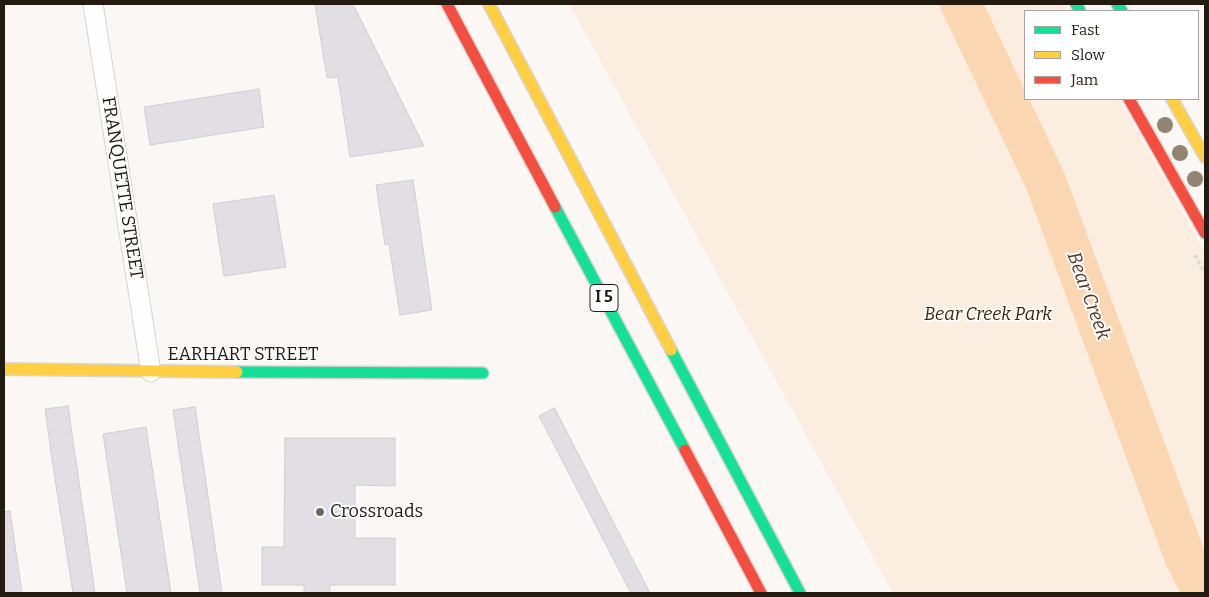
<!DOCTYPE html>
<style>
body{margin:0}
#map{position:relative;width:1209px;height:597px;overflow:hidden;background:#faf7f5;font-family:Bitter,serif}
canvas{display:block}
.frame{position:absolute;inset:0;border:5px solid #231a10;pointer-events:none}
.legend{position:absolute;left:1024px;top:10px;width:175px;height:90px;box-sizing:border-box;background:#fff;border:1px solid #a7a39f;margin:0;padding:6px 9px;list-style:none;font-size:15px;color:#231a10}
.legend li{display:flex;align-items:center;gap:10px;height:25px}
.legend b{width:25px;border:1px solid #a7a39f}
</style>
<div id="map">
<canvas width="1209" height="597"></canvas>
<div class="frame"></div>
<ul class="legend">
<li><b style="height:6px;background:#16e098"></b>Fast</li>
<li><b style="height:6px;background:#ffcf43"></b>Slow</li>
<li><b style="height:6px;background:#f24e42"></b>Jam</li>
</ul>
</div>
<script>
const g = document.querySelector('canvas').getContext('2d');
g.lineJoin = 'round';
function paint(path, color) { g.fillStyle = color; g.fill(path, 'evenodd'); }
const poly = rows => new Path2D(rows.map(r => 'M' + r).join(''));
function strokePath(path, color, width, dash) { g.strokeStyle = color; g.lineWidth = width; g.lineCap = dash ? 'butt' : 'round'; g.setLineDash(dash || []); g.stroke(path); }
function drawText(font, color, halo, rows, align = 'center') {
  g.font = font + ' Bitter,serif'; g.lineWidth = 4; g.setLineDash([]); g.textBaseline = 'middle'; g.strokeStyle = halo; g.fillStyle = color; for (const [text, x, y, turn = 0] of rows) {
    g.save(); g.translate(x, y); g.rotate((+turn || 0) * Math.PI / 180); g.textAlign = isNaN(turn) ? turn : align; if (halo) g.strokeText(text, 0, 0); g.fillText(text, 0, 0); g.restore();
  }
}
const green = poly([
 [569,4,1066,4,1070,11,1025,11,1025,99,1119,99,1205,253,1205,593,893,593]
]);
const river = poly([
 [961,4,1045,180,1185,557,1203,593]
]);
const building = poly([
 [315,4,353,4,424,146,350,157,338,77,327,78,315,4],
 [259,89,264,127,150,145,144,107,259,89],
 [413,180,432,310,400,315,389,244,385,245,376,185,413,180],
 [274,195,286,267,224,276,213,204,274,195],
 [68,406,95,593,73,593,53,466,45,409,68,406],
 [195,407,222,593,200,593,173,410,195,407],
 [554,408,555,409,650,593,631,593,539,416,554,408],
 [146,427,171,593,127,593,103,434,146,427],
 [285,438,395,438,395,486,355,485,355,538,395,538,395,585,330,585,330,593,304,593,304,585,262,585,262,547,284,547,285,438],
 [10,511,22,593,4,593,4,512,10,511]
]);
const path = poly([
 [1195,255,1205,274]
]);
const street = poly([
 [93,4,151,372]
]);
const fast = poly([
 [1076,4,1080,11],
 [1117,4,1122,11],
 [555,207,685,450],
 [671,350,800,593],
 [237,372,483,373]
]);
const slow = poly([
 [489,4,671,350],
 [1172,99,1205,157],
 [4,369,237,372]
]);
const jam = poly([
 [447,4,555,207],
 [1129,99,1205,233],
 [685,450,761,593]
]);
const trees = [
 [1165,125],
 [1180,153],
 [1195,179]
];
const markers = [
 [320,512,5,"#6e6760"]
];
const shields = [
 [604,298,28]
];
const shieldNames = [
 ["I 5",604,298]
];
const streetNames = [
 ["FRANQUETTE STREET",122,188,81],
 ["EARHART STREET",243,355]
];
const parkNames = [
 ["Bear Creek Park",988,315]
];
const poiNames = [
 ["Crossroads",330,512]
];
const waterNames = [
 ["Bear Creek",1088,296,70]
];
paint(green, '#fbeddf');
strokePath(river, '#fad7b2', 41);
paint(building, '#e1dfe3');
strokePath(building, '#d1ced3', 1);
strokePath(street, '#dbd4ce', 21);
strokePath(fast, '#dbd4ce', 14);
strokePath(slow, '#dbd4ce', 14);
strokePath(jam, '#dbd4ce', 14);
strokePath(path, '#dbd9d8', 3, [4, 2.5]);
strokePath(street, '#fefefe', 19);
strokePath(fast, '#16e098', 11);
strokePath(slow, '#ffcf43', 11);
strokePath(jam, '#f24e42', 11);
g.fillStyle = '#928473';
for (const [x, y] of trees) { g.beginPath(); g.arc(x, y, 8, 0, 2 * Math.PI); g.fill(); }
for (const [x, y, r, color] of markers) { const dot = new Path2D(); dot.arc(x, y, r, 0, 2 * Math.PI); g.fillStyle = color; g.fill(dot); strokePath(dot, '#fff', 2); }
for (const [x, y, w] of shields) { const box = new Path2D(); box.roundRect(x - w / 2, y - 13.5, w, 27, 4); g.fillStyle = '#fff'; g.fill(box); strokePath(box, '#231a10', 1); }
drawText('bold 16px', '#231a10', null, shieldNames);
drawText('18px', '#231a10', '#fff', streetNames);
drawText('italic 18px', '#3d2508', '#fff', parkNames);
drawText('18px', '#231a10', '#fff', poiNames, 'left');
drawText('italic 19px', '#50371b', '#fff', waterNames);
</script>
